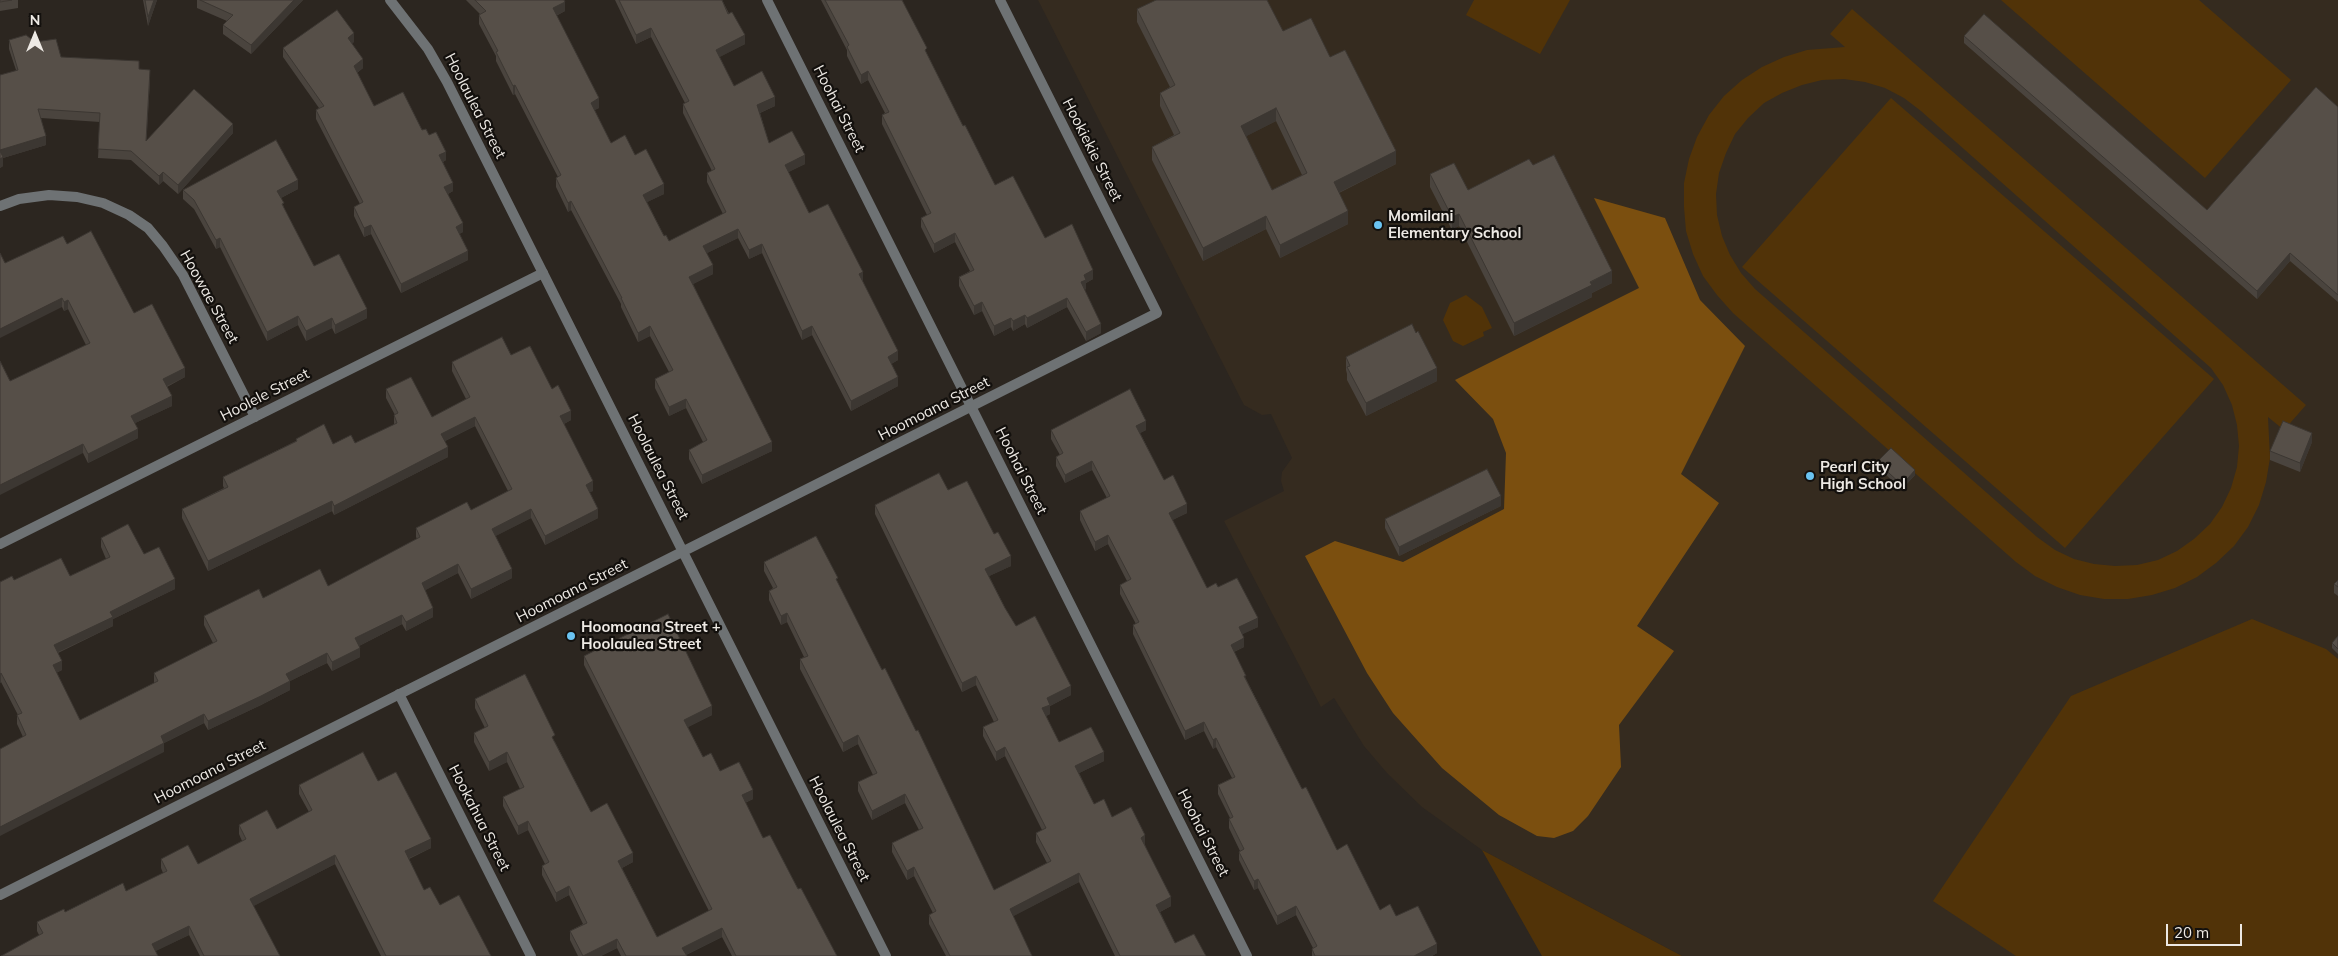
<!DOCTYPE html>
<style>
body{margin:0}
#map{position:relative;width:2338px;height:956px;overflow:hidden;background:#2c2620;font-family:Mulish,sans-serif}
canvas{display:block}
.north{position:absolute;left:10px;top:10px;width:50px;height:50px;-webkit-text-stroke:4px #13100d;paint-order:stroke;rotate:0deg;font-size:14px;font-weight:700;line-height:20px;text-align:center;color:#ede9e4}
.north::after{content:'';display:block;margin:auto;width:18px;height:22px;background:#ede9e4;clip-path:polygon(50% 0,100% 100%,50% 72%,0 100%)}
.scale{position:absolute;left:2166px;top:924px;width:76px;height:22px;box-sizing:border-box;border:2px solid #ede9e4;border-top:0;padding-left:6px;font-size:15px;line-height:18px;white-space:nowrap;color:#ede9e4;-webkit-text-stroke:4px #13100d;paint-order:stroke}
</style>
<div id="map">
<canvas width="2338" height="956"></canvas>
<div class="north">N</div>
<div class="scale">20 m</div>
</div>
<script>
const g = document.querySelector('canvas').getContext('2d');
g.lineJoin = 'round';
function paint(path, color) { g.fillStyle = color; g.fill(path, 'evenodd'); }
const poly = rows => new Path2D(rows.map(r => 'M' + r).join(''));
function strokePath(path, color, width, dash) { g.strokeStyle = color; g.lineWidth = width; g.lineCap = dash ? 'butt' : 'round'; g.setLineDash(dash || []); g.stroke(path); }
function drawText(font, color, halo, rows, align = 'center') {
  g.font = font + ' Mulish,sans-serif'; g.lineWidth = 4.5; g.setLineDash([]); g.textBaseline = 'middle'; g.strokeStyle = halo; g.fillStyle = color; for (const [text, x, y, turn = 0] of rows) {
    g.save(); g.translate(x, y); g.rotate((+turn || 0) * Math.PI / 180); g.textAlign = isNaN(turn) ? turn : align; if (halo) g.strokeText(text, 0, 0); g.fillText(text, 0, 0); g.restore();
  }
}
const built = poly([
 [1038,0,2338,0,2338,956,1682,956,1482,850,1422,807,1387,773,1364,746,1334,698,1321,707,1224,521,1284,491,1281,481,1282,472,1292,458,1271,414,1262,415,1244,405]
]);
const green = poly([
 [1474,0,1570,0,1540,54,1466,15],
 [2001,0,2199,0,2291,80,2205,178],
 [1852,9,2306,405,2284,430,2268,417,2270,458,2266,482,2259,505,2248,527,2234,546,2216,563,2197,577,2175,588,2152,595,2128,599,2104,599,2080,595,2057,587,2035,576,2016,562,1733,313,1717,295,1703,276,1693,254,1686,231,1684,207,1684,183,1689,159,1697,137,1709,115,1724,96,1742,80,1762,67,1784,57,1807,50,1845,47,1830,34],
 [1844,79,1865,82,1885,88,1904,98,1921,111,2211,368,2223,385,2232,405,2237,425,2239,446,2237,467,2231,488,2222,507,2210,524,2194,539,2177,551,2158,560,2137,565,2115,566,2094,564,2074,559,2055,550,2037,537,1755,289,1741,273,1730,255,1722,236,1717,215,1716,194,1719,173,1726,153,1735,134,1748,118,1764,103,1782,93,1802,85,1822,80],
 [1891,98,2214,379,2065,548,1742,267],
 [1466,295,1482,307,1492,328,1483,332,1484,336,1463,346,1453,341,1443,320,1450,303],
 [2252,619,2326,649,2338,659,2338,956,2016,956,1933,901,2071,696],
 [1482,850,1614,920,1682,956,1542,956]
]);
const forest = poly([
 [1594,198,1665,218,1700,300,1745,346,1681,474,1719,503,1637,626,1674,651,1619,725,1621,767,1588,816,1573,831,1554,838,1537,836,1499,815,1442,768,1393,713,1367,673,1305,556,1335,541,1403,562,1504,509,1506,453,1493,419,1455,380,1639,288]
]);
const minor = poly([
 [767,0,1247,956],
 [0,206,19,199,49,195,77,197,103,203,129,215,148,228,163,246,183,275,255,417],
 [0,544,543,273],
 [399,694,531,956]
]);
const tertiary = poly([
 [390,0,428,49,447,82,886,956],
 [0,895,1157,313,1000,0]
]);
const wall = poly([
 [0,0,18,0,18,8,0,11],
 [143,0,157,0,148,26],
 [197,0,303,0,251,54,223,34,223,25,227,21,197,8],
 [466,0,564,0,565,11,556,16,599,108,594,110,611,143,635,155,664,194,647,202,664,236,669,241,723,214,707,182,707,173,712,171,683,113,683,104,685,103,651,37,636,44,615,0,722,0,745,44,719,57,734,86,775,106,760,113,769,143,805,164,788,172,809,213,863,282,898,360,891,364,898,386,851,411,812,335,802,340,762,253,749,259,738,238,707,253,713,274,693,284,772,451,702,484,689,459,689,450,703,442,686,408,669,416,655,388,655,379,669,372,650,336,638,342,621,307,621,304,571,210,568,212,556,187,556,178,558,177,515,94,513,95,496,61,496,56,479,24,479,15,480,14],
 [821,0,902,0,927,54,963,126,995,185,1045,238,1093,279,1086,283,1086,289,1084,290,1101,333,1086,341,1067,307,1027,328,1025,324,1013,331,1011,327,994,336,982,311,974,315,959,286,959,277,970,271,955,242,934,253,921,227,921,218,927,215,882,124,882,115,885,113,868,80,861,84,847,56,847,50],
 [1137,9,1283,31,1330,57,1396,164,1339,193,1348,224,1280,258,1266,229,1203,261,1152,160,1152,147,1174,135,1160,106,1160,93,1170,87,1137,22],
 [1276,121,1302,175,1272,190,1246,136],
 [1964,36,2207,210,2338,107,2338,302,2290,261,2257,299,1964,43],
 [9,40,35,42,61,57,139,69,150,79,146,141,233,133,178,194,163,181,159,185,131,160,98,158,100,122,41,118,46,145,3,158,3,166,0,168,16,70,9,49],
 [354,42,352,43,363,68,357,73,374,106,422,130,429,135,446,160,443,162,453,191,448,194,463,232,459,234,468,260,401,293,371,234,364,237,354,216,354,207,360,204,316,119,316,110,319,108,283,57,283,48],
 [1533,165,1612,283,1592,293,1592,297,1514,336,1459,226,1452,230,1430,187,1430,174,1468,190],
 [298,189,281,198,284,208,314,266,367,318,335,334,332,328,306,341,298,325,267,341,220,247,216,249,194,209,183,199,183,190],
 [67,244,134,313,185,377,167,387,172,406,135,423,138,438,88,463,83,453,10,381,86,345,68,309,64,311,62,307,5,263],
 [1416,333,1437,381,1366,416,1347,380,1347,374,1346,370,1346,357],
 [511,355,552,389,571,420,564,424,593,491,589,492,598,518,545,545,531,518,495,536,512,578,471,599,458,573,425,590,433,617,406,631,402,624,359,646,360,657,332,671,327,663,290,681,290,690,261,705,208,730,204,723,164,743,164,752,23,737,17,724,17,715,18,715,1,682,0,683,14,580,70,576,106,559,101,547,101,538,144,554,175,589,113,619,113,626,58,653,62,670,56,673,80,720,154,683,154,673,213,643,204,625,204,616,263,598,328,586,417,539,416,537,416,528,471,510,508,491,475,426,445,441,448,457,334,515,332,511,208,571,182,518,182,509,224,488,223,486,223,477,296,441,296,439,333,444,355,443,394,425,394,415,395,415,386,398,386,389,432,417,466,399,452,371,452,362],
 [1051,430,1146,430,1140,433,1164,480,1187,513,1172,520,1207,588,1218,587,1258,627,1242,634,1244,647,1234,652,1246,679,1302,789,1337,850,1380,910,1396,916,1437,953,1432,956,1312,956,1312,949,1313,948,1296,915,1277,925,1258,888,1254,890,1239,860,1239,852,1240,851,1229,828,1229,819,1230,818,1218,794,1218,785,1232,778,1216,747,1213,749,1204,731,1185,740,1133,634,1133,625,1136,624,1120,594,1120,585,1127,581,1108,544,1095,551,1080,520,1080,511,1107,498,1092,470,1065,483,1056,466,1056,457,1060,455,1051,439],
 [2312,442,2300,472,2270,460,2270,451],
 [1877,462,1915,475,1902,489,1877,467],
 [948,490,1011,566,989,576,1005,608,1016,626,1071,695,1050,706,1050,714,1046,716,1059,742,1104,761,1079,773,1094,804,1112,817,1145,844,1145,845,1171,906,1160,912,1175,943,1206,956,1115,956,1079,882,1013,916,1032,956,946,956,929,924,929,915,933,913,914,876,907,880,892,852,892,843,919,830,905,803,872,820,858,791,858,782,873,775,858,744,843,752,800,669,800,659,804,657,787,622,781,625,769,600,769,591,773,588,764,571,764,562,838,584,994,890,1047,863,1036,842,1036,833,1042,830,1005,756,996,761,983,736,983,727,994,722,976,685,962,692,875,514,875,505],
 [1501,506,1399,556,1385,528,1385,519],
 [2338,580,2338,596,2334,593,2334,584],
 [2338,636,2338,654,2332,648,2332,643],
 [584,656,712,715,688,727,703,757,753,799,745,803,763,838,798,889,837,956,732,956,722,937,686,955,687,956,621,956,617,948,601,956,578,956,570,940,570,931,583,924,569,895,556,902,542,875,542,866,545,864,528,830,518,835,503,806,503,797,520,789,507,762,489,771,474,742,474,733,485,728,475,708,475,699,555,742,591,812,633,862,622,868,657,937,709,911,584,665],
 [378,781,431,848,409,859,424,890,491,956,381,956,335,864,253,906,280,956,200,956,189,935,155,951,39,935,37,931,37,922,126,891,163,873,161,868,161,859,198,864,242,841,239,834,239,825,277,829,309,812,299,794,299,785]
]);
const shadedWall = poly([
 [154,0,157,0,148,26,148,17],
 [294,0,303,0,251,54,251,45],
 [565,2,565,11,553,17,553,8],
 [651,28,651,37,636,44,636,35],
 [354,33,354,42,348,47,348,38],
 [745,35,745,44,716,59,716,50],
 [363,59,363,68,354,75,354,66],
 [150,70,150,79,146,150,146,141],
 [868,71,868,80,861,84,861,75],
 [515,85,515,94,513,95,513,86],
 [775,97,775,106,757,114,757,105],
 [599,98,599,108,591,112,591,103],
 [1276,108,1276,121,1241,139,1241,126],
 [233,124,233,133,178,194,178,185],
 [46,136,46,145,3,158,3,166,0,168,0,150],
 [1396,151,1396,164,1334,195,1334,182],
 [446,152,446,160,439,164,439,155],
 [805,155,805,164,785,174,785,165],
 [163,172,163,181,159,185,159,176],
 [298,180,298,189,277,200,277,191],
 [453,183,453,191,444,196,444,187],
 [664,184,664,194,643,204,643,195],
 [571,201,571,210,568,212,568,203],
 [1348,211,1348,224,1280,258,1280,245],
 [1459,214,1459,226,1452,230,1452,217],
 [1266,216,1266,229,1203,261,1203,248],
 [463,223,463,232,456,236,456,227],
 [371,225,371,234,364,237,364,228],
 [738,229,738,238,703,255,703,246],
 [955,233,955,242,934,253,934,244],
 [220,238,220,247,216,249,216,240],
 [762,244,762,253,749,259,749,250],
 [468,251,468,260,401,293,401,284],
 [2290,253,2290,261,2257,299,2257,291],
 [713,265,713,274,689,286,689,277],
 [1093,270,1093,279,1086,283,1086,289,1081,292,1081,282,1084,275],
 [1612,271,1612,283,1592,293,1592,297,1514,336,1514,323],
 [863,272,863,282,859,284,859,274],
 [62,298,62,307,0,338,0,329],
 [1067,298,1067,307,1027,328,1027,318],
 [68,300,68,309,64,311,64,302],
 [982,302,982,311,974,315,974,306],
 [367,309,367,318,335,334,335,325],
 [1025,315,1025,324,1013,331,1013,321],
 [298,316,298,325,267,341,267,332],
 [332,318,332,328,306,341,306,331],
 [1011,318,1011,327,994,336,994,326],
 [1101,324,1101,333,1086,341,1086,332],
 [650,326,650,336,638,342,638,333],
 [812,326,812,335,802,340,802,331],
 [898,351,898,360,888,366,888,357],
 [185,368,185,377,163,388,163,379],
 [1437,368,1437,381,1366,416,1366,403],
 [898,377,898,386,851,411,851,401],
 [172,396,172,406,131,425,131,416],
 [686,399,686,408,669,416,669,407],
 [571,411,571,420,560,426,560,416],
 [475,417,475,426,441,443,441,434],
 [1146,421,1146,430,1136,435,1136,426],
 [138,429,138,438,88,463,88,454],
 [2312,433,2312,442,2300,472,2300,463],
 [772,442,772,451,702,484,702,475],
 [83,444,83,453,0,495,0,485],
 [448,447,448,457,334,515,334,506],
 [1092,461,1092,470,1065,483,1065,475],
 [1915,470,1915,475,1902,489,1902,485],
 [593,481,593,491,586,494,586,485],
 [1501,496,1501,506,1399,556,1399,547],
 [332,501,332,511,208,571,208,561],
 [1187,504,1187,513,1169,522,1169,513],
 [531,509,531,518,492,538,492,529],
 [598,509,598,518,545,545,545,536],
 [1108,535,1108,544,1095,551,1095,542],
 [1011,556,1011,566,985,578,985,569],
 [458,564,458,573,422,592,422,583],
 [512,569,512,578,471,599,471,589],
 [175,579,175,589,113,619,113,626,54,654,54,645,110,612],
 [433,608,433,617,406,631,406,622],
 [787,613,787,622,781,625,781,616],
 [402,615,402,624,355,648,355,638],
 [1258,618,1258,627,1239,636,1239,627],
 [1244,638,1244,647,1231,653,1231,645],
 [360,648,360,657,332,671,332,662],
 [327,653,327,663,290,681,290,690,261,705,208,730,208,721,286,674],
 [62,661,62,670,53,674,53,665],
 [1,673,1,682,0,683,0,674],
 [976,676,976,685,962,692,962,683],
 [1071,686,1071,695,1050,706,1050,714,1042,718,1042,708,1047,698],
 [712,706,712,715,684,729,684,720],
 [204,714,204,723,164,743,164,752,0,836,0,827,161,736],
 [1204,722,1204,731,1185,740,1185,731],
 [858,735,858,744,843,752,843,743],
 [1216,738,1216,747,1213,749,1213,740],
 [1005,747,1005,756,996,761,996,752],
 [507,752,507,762,489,771,489,762],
 [1104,752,1104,761,1075,775,1075,766],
 [753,790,753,799,742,804,742,795],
 [905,794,905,803,872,820,872,811],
 [528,821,528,830,518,835,518,826],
 [1145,835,1145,844,1141,847,1141,838],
 [431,839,431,848,405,860,405,851],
 [633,853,633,862,618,870,618,861],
 [335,855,335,864,250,908,250,899],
 [914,867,914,876,907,880,907,871],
 [1079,873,1079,882,1010,918,1010,909],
 [1258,879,1258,888,1254,890,1254,881],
 [569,886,569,895,556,902,556,893],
 [1171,897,1171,906,1156,914,1156,905],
 [1296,906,1296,915,1277,925,1277,916],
 [189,926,189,935,152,953,152,944],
 [722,928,722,937,684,956,682,948],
 [617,939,617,948,601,956,583,956],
 [1437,944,1437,953,1432,956,1414,956]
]);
const building = poly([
 [0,0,12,0,0,2,0,0],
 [145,0,154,0,148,17,145,0],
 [200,0,294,0,251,45,223,25,233,15,200,0],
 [475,0,564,0,565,2,553,8,599,98,591,103,611,143,625,135,635,155,646,149,664,184,643,195,664,236,666,235,669,241,726,212,707,173,715,169,683,104,689,101,651,28,636,35,619,0,722,0,728,14,732,12,745,35,716,50,734,86,762,71,775,97,757,105,769,143,792,131,805,155,785,165,809,213,828,204,863,272,859,274,898,351,888,357,898,377,851,401,812,326,802,331,762,244,749,250,738,229,703,246,713,265,689,277,772,442,702,475,689,450,707,440,686,399,669,407,655,379,673,370,650,326,638,333,621,298,622,298,571,201,568,203,556,178,561,175,515,85,513,86,496,52,498,51,479,15,486,11,475,0],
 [825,0,902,0,927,48,925,50,963,126,965,125,995,185,1013,176,1045,238,1072,224,1093,270,1084,275,1086,280,1081,282,1101,324,1086,332,1067,298,1027,318,1025,315,1013,321,1011,318,994,326,982,302,974,306,959,277,974,270,955,233,934,244,921,218,931,213,882,115,889,112,868,71,861,75,847,47,849,45,825,0],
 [1156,0,1267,0,1283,31,1311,18,1330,57,1345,50,1396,151,1334,182,1348,211,1280,245,1266,216,1203,248,1152,147,1180,133,1160,93,1175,85,1137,9,1156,0],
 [1276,108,1307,173,1272,190,1241,126,1276,108],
 [337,10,354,33,348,38,363,59,354,66,374,106,403,92,422,130,426,129,429,135,436,132,446,152,439,155,453,183,444,187,463,223,456,227,468,251,401,284,371,225,364,228,354,207,363,202,316,110,324,106,283,48,337,10],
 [1984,14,2207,210,2316,87,2338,107,2338,295,2290,253,2257,291,1964,36,1984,14],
 [26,35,35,42,56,39,61,57,139,61,139,69,150,70,146,141,194,89,233,124,178,185,163,172,159,176,131,151,98,149,100,113,38,109,46,136,0,150,0,75,18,70,9,40,26,35],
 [276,140,298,180,277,191,284,203,282,204,314,266,339,254,367,309,335,325,332,318,306,331,298,316,267,332,220,238,216,240,194,200,183,190,276,140],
 [0,151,3,157,0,159,0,151],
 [1554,155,1612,271,1590,282,1592,285,1514,323,1459,214,1452,217,1430,174,1454,163,1468,190,1529,159,1533,165,1554,155],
 [91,231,134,313,152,304,185,368,163,379,172,396,131,416,138,429,88,454,83,444,0,485,0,361,10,381,90,343,68,300,64,302,62,298,0,329,0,253,5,263,63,236,67,244,91,231],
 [1412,324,1416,333,1418,331,1437,368,1366,403,1347,367,1350,366,1346,357,1412,324],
 [502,337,511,355,530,346,552,389,558,385,571,411,560,416,593,481,586,485,598,509,545,536,531,509,492,529,512,569,471,589,458,564,422,583,433,608,406,622,402,615,355,638,360,648,332,662,327,653,286,674,290,681,261,696,208,721,204,714,161,736,164,743,0,827,0,749,26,735,17,715,22,713,1,673,0,674,0,582,12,576,14,580,61,558,70,576,110,557,101,538,128,524,144,554,159,547,175,579,110,612,113,617,54,645,62,661,53,665,80,720,158,681,154,673,217,641,204,616,259,589,263,598,320,569,328,586,420,537,416,528,467,502,471,510,512,489,475,417,441,434,448,447,334,506,332,501,208,561,182,509,228,487,223,477,297,441,296,439,324,424,333,444,351,435,355,443,397,423,394,415,398,413,386,389,411,377,432,417,470,397,452,362,502,337],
 [1130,389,1146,421,1136,426,1164,480,1173,475,1187,504,1169,513,1207,588,1216,583,1218,587,1237,578,1258,618,1239,627,1244,638,1231,645,1246,676,1244,676,1302,789,1306,787,1337,850,1347,844,1380,910,1390,904,1396,916,1418,906,1437,944,1414,956,1315,956,1312,949,1317,946,1296,906,1277,916,1258,879,1254,881,1239,852,1244,849,1229,819,1233,817,1218,785,1235,777,1216,738,1213,740,1204,722,1185,731,1133,625,1139,622,1120,585,1131,579,1108,535,1095,542,1080,511,1110,496,1092,461,1065,475,1056,457,1063,453,1051,430,1130,389],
 [2283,421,2312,433,2300,463,2270,451,2283,421],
 [1891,448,1915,470,1902,485,1877,462,1891,448],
 [1487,469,1501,496,1399,547,1385,519,1487,469],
 [939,473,948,490,967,481,994,534,998,532,1011,556,985,569,1005,608,1016,626,1035,616,1071,686,1047,698,1050,705,1042,708,1059,742,1091,727,1104,752,1075,766,1094,804,1104,799,1112,817,1131,807,1145,835,1141,838,1171,897,1156,905,1175,943,1194,934,1206,956,1120,956,1079,873,1010,909,1032,956,950,956,929,915,936,911,914,867,907,871,892,843,923,828,905,794,872,811,858,782,877,773,858,735,843,743,800,659,808,656,787,613,781,616,769,591,777,587,764,562,816,536,838,578,836,579,882,670,885,668,916,731,918,730,994,890,1051,861,1036,833,1046,828,1005,747,996,752,983,727,998,720,976,676,962,683,875,505,939,473],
 [2338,580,2338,587,2334,584,2338,580],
 [668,614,712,706,684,720,703,757,711,753,720,771,739,762,753,790,742,795,763,838,770,835,798,889,801,888,837,956,736,956,722,928,682,948,687,956,626,956,617,939,583,956,570,931,587,923,569,886,556,893,542,866,549,862,528,821,518,826,503,797,524,787,507,752,489,762,474,733,488,726,475,699,525,674,555,735,552,737,591,812,607,803,633,853,618,861,657,937,712,909,584,656,668,614],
 [2338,636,2338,649,2332,643,2338,636],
 [363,752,378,781,396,772,431,839,405,851,424,890,430,887,440,905,459,895,491,956,386,956,335,855,250,899,280,956,204,956,189,926,152,944,158,956,1,956,43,933,37,922,64,909,65,912,123,883,126,891,167,871,161,859,188,845,198,864,246,839,239,825,267,810,277,829,312,810,299,785,363,752]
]);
const markers = [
 [1378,225,5,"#6ac3f1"],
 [1810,476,5,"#6ac3f1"],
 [571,636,5,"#6ac3f1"]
];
const streetNames = [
 ["Hoolaulea Street",475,106,63],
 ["Hoohai Street",839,109,63],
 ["Hookiekie Street",1092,150,63],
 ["Hoowae Street",209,297,61],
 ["Hoolele Street",265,395,-27],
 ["Hoomoana Street",934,409,-27],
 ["Hoolaulea Street",658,467,63],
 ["Hoohai Street",1021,471,63],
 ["Hoomoana Street",572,591,-27],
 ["Hoomoana Street",210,772,-27],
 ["Hookahua Street",479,818,63],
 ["Hoolaulea Street",839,829,63],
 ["Hoohai Street",1203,833,63]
];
const poiNames = [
 ["Momilani",1388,216],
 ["Elementary School",1388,233],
 ["Pearl City",1820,467],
 ["High School",1820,484],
 ["Hoomoana Street +",581,627],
 ["Hoolaulea Street",581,644]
];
paint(built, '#352b1f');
paint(green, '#513308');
paint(forest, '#7b4f0f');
strokePath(minor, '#6e7274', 10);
strokePath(tertiary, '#6e7274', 10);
paint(wall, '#4a443e');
paint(shadedWall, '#3c3732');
paint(building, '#564f48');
strokePath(building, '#3c3732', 1);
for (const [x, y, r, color] of markers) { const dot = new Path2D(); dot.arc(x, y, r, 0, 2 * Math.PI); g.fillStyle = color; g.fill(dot); strokePath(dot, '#13100d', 2); }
drawText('15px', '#ede9e4', '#13100d', streetNames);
drawText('bold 15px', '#ede9e4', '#13100d', poiNames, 'left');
</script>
